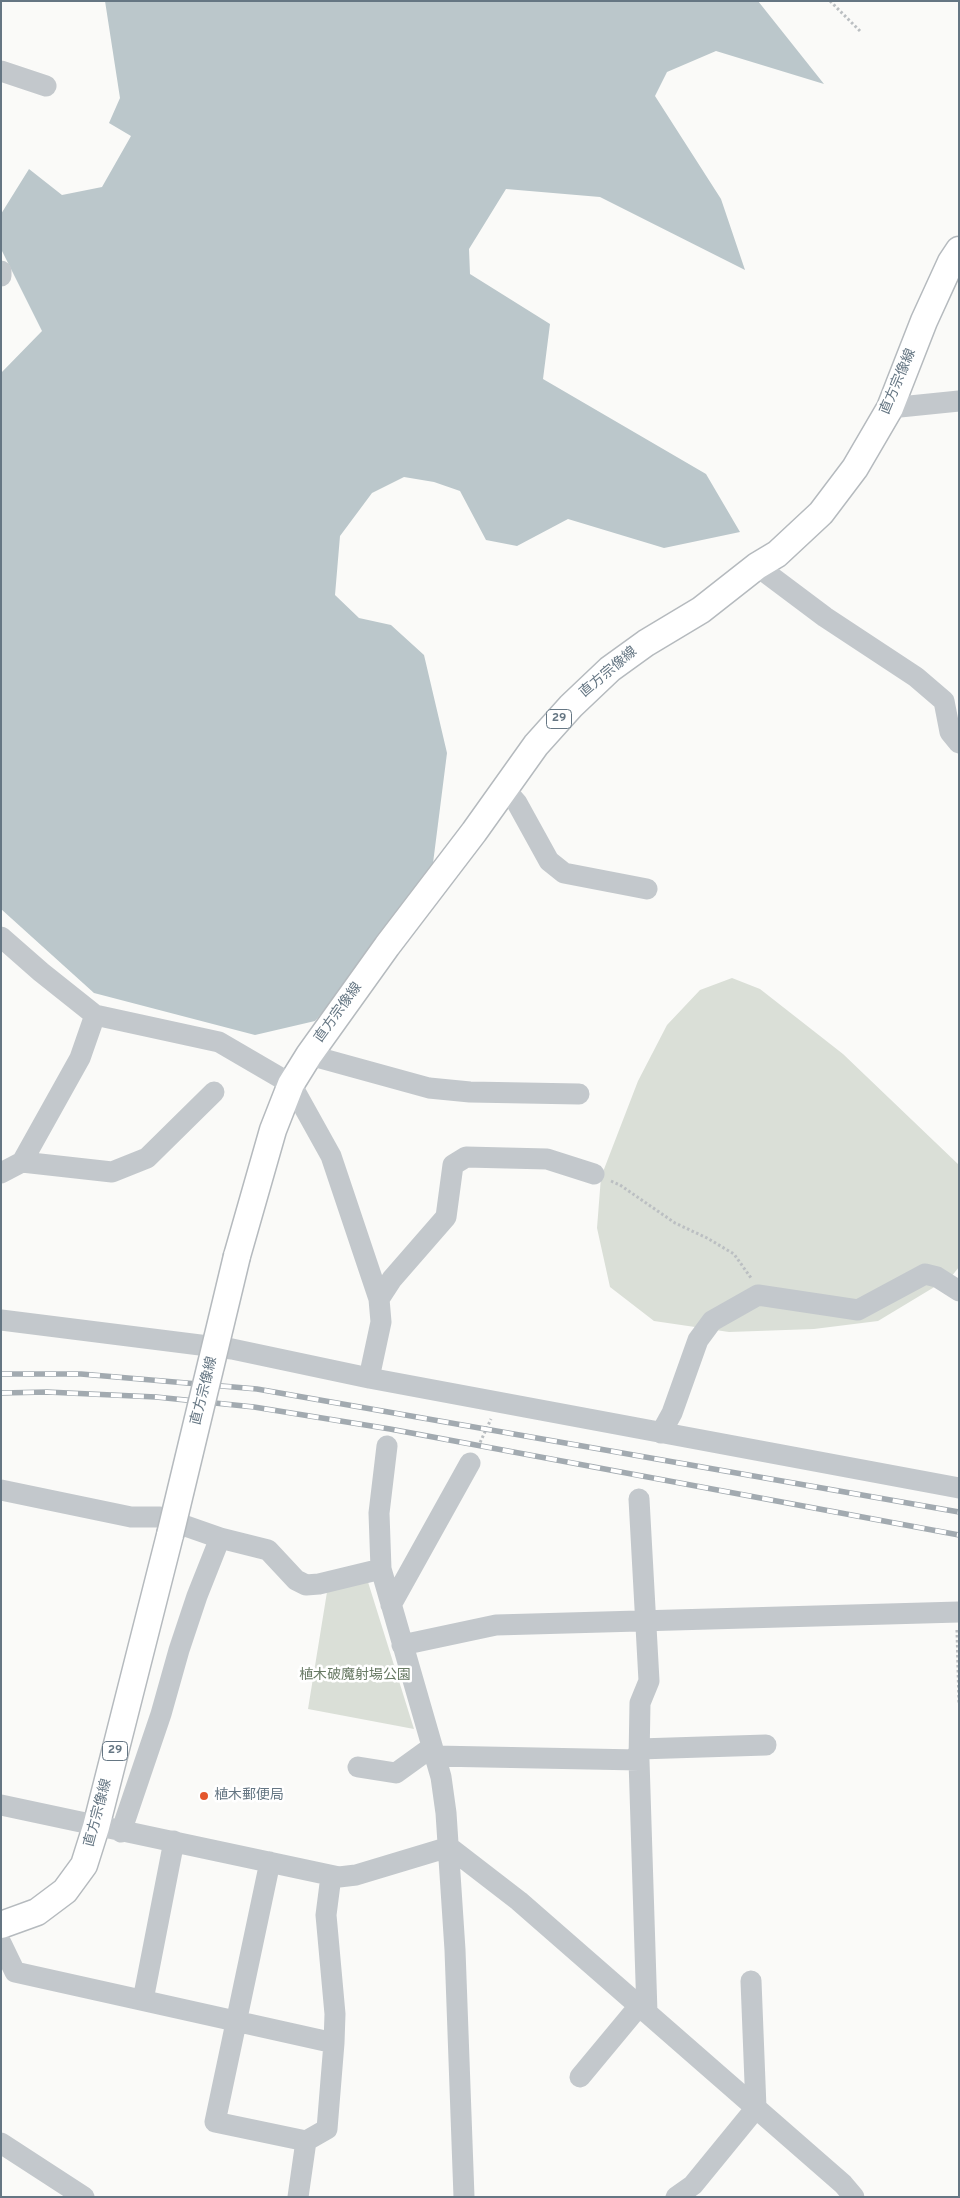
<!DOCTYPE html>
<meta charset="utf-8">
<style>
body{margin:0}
#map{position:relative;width:960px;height:2198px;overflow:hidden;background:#fafaf8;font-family:Overpass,sans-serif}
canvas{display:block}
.frame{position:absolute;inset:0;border:2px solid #657683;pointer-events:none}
</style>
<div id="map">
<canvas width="960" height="2198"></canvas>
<div class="frame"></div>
</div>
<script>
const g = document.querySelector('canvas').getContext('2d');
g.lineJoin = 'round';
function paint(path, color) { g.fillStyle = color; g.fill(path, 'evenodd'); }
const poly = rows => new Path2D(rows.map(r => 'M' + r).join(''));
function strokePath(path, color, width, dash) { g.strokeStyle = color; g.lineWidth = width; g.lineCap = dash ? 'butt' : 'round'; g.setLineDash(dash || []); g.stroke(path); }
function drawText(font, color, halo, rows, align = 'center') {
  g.font = font + ' Overpass,"Noto Sans JP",sans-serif'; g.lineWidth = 5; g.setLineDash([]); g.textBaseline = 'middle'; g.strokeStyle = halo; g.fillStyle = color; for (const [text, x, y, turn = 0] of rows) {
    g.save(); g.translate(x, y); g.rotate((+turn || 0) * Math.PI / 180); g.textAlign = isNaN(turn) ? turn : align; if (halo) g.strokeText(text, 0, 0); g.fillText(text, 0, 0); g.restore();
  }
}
const green = poly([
 [732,978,760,989,843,1054,959,1165,959,1267,951,1277,878,1321,814,1329,729,1332,654,1321,610,1287,597,1228,601,1177,638,1081,667,1025,700,990],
 [368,1582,414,1729,308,1709,327,1592]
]);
const water = poly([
 [105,1,758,1,824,84,716,51,667,72,655,96,721,199,745,270,600,197,506,189,469,249,470,274,550,324,543,379,706,474,740,532,664,548,568,519,517,546,486,540,460,491,434,482,404,477,372,493,340,536,335,595,359,618,391,625,424,655,447,753,431,879,387,939,315,1021,255,1035,94,993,1,909,1,373,42,331,1,249,1,214,29,169,62,195,102,187,131,136,109,123,120,98]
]);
const path = poly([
 [830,1,860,31],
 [611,1181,620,1185,675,1223,707,1238,734,1254,751,1278],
 [478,1447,491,1419],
 [957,1630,959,1705]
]);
const minor = poly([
 [1,71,46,86],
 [1,271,1,276],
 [890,408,959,401],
 [757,566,825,617,916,677,944,701,950,732,959,743],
 [505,789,517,803,549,861,564,873,647,889],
 [1,937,41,972,95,1015,219,1042,291,1084,331,1156,379,1299,381,1322,369,1378],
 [309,1055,429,1088,470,1092,579,1094],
 [22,1162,112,1172,147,1158,214,1092],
 [1,1173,22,1162,80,1058,95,1015],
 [379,1299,392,1279,446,1217,453,1165,466,1157,547,1159,594,1174],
 [1,1320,232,1349,369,1378,959,1488],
 [661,1433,672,1413,698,1340,712,1321,758,1295,858,1310,925,1274,937,1277,959,1291],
 [387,1446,379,1513,381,1569,441,1777,446,1813,455,1950,464,2197],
 [1,1490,131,1517,160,1517,220,1538,268,1550,296,1580,306,1585,319,1584,381,1569],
 [639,1499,649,1681,640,1703,639,1760],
 [391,1605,470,1463],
 [402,1645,496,1625,959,1612],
 [639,1749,766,1745],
 [435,1756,639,1760,647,2013],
 [358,1767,396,1773,432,1747],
 [1,1805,339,1877,356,1875,449,1847,519,1901,843,2184,854,2197],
 [121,1832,161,1714,179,1650,197,1596,220,1538],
 [270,1862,215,2122,306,2141],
 [331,1876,326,1915,335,2014,334,2043],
 [1,1943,15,1972,334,2043,327,2129,306,2141,298,2197],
 [143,2000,174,1841],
 [580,2077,639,2006],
 [1,2143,84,2197],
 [676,2197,693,2185,756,2108,751,1981]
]);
const major = poly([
 [237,1256,273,1130,291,1084,309,1055,387,946,474,832,536,745,571,706,610,669,646,643,701,610,757,566,777,554,821,513,855,468,890,408,924,321,951,262,959,250],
 [1,1925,37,1912,65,1891,84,1865,96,1827,170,1535]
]);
const rail = poly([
 [1,1374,81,1374,257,1389,959,1512],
 [1,1393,47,1392,156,1397,254,1407,390,1429,959,1535]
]);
const majorBridge = poly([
 [170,1535,237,1256]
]);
const markers = [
 [204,1796,5,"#e4572e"]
];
const shields = [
 [559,719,25],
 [115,1751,25]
];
const shieldNames = [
 ["29",559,719],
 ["29",115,1751]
];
const streetNames = [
 ["直方宗像線",899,382,-67],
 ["直方宗像線",609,673,-40],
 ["直方宗像線",339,1013,-54],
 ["直方宗像線",205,1391,-76],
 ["直方宗像線",99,1813,-75]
];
const parkNames = [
 ["植木破魔射場公園",355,1676]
];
const poiNames = [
 ["植木郵便局",214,1796]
];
paint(green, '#dadfd7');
paint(water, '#bbc7cb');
strokePath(major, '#b5babe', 29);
strokePath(path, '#bbbfc2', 3, [2.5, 2.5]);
strokePath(minor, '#c3c8cc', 21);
strokePath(major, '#fff', 26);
strokePath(rail, '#a2aab0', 5.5);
strokePath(rail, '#fff', 4, [11]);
strokePath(majorBridge, '#b5babe', 29, []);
strokePath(majorBridge, '#fff', 26);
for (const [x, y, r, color] of markers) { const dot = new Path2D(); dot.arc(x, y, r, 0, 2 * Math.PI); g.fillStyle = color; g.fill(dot); strokePath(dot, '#fff', 2); }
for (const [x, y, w] of shields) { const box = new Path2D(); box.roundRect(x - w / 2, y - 9.5, w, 19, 4); g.fillStyle = '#fff'; g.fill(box); strokePath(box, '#657683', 1); }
drawText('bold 12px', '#657683', null, shieldNames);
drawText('14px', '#657683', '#fff', streetNames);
drawText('14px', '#687a64', '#fff', parkNames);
drawText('14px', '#657683', '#fff', poiNames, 'left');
</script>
